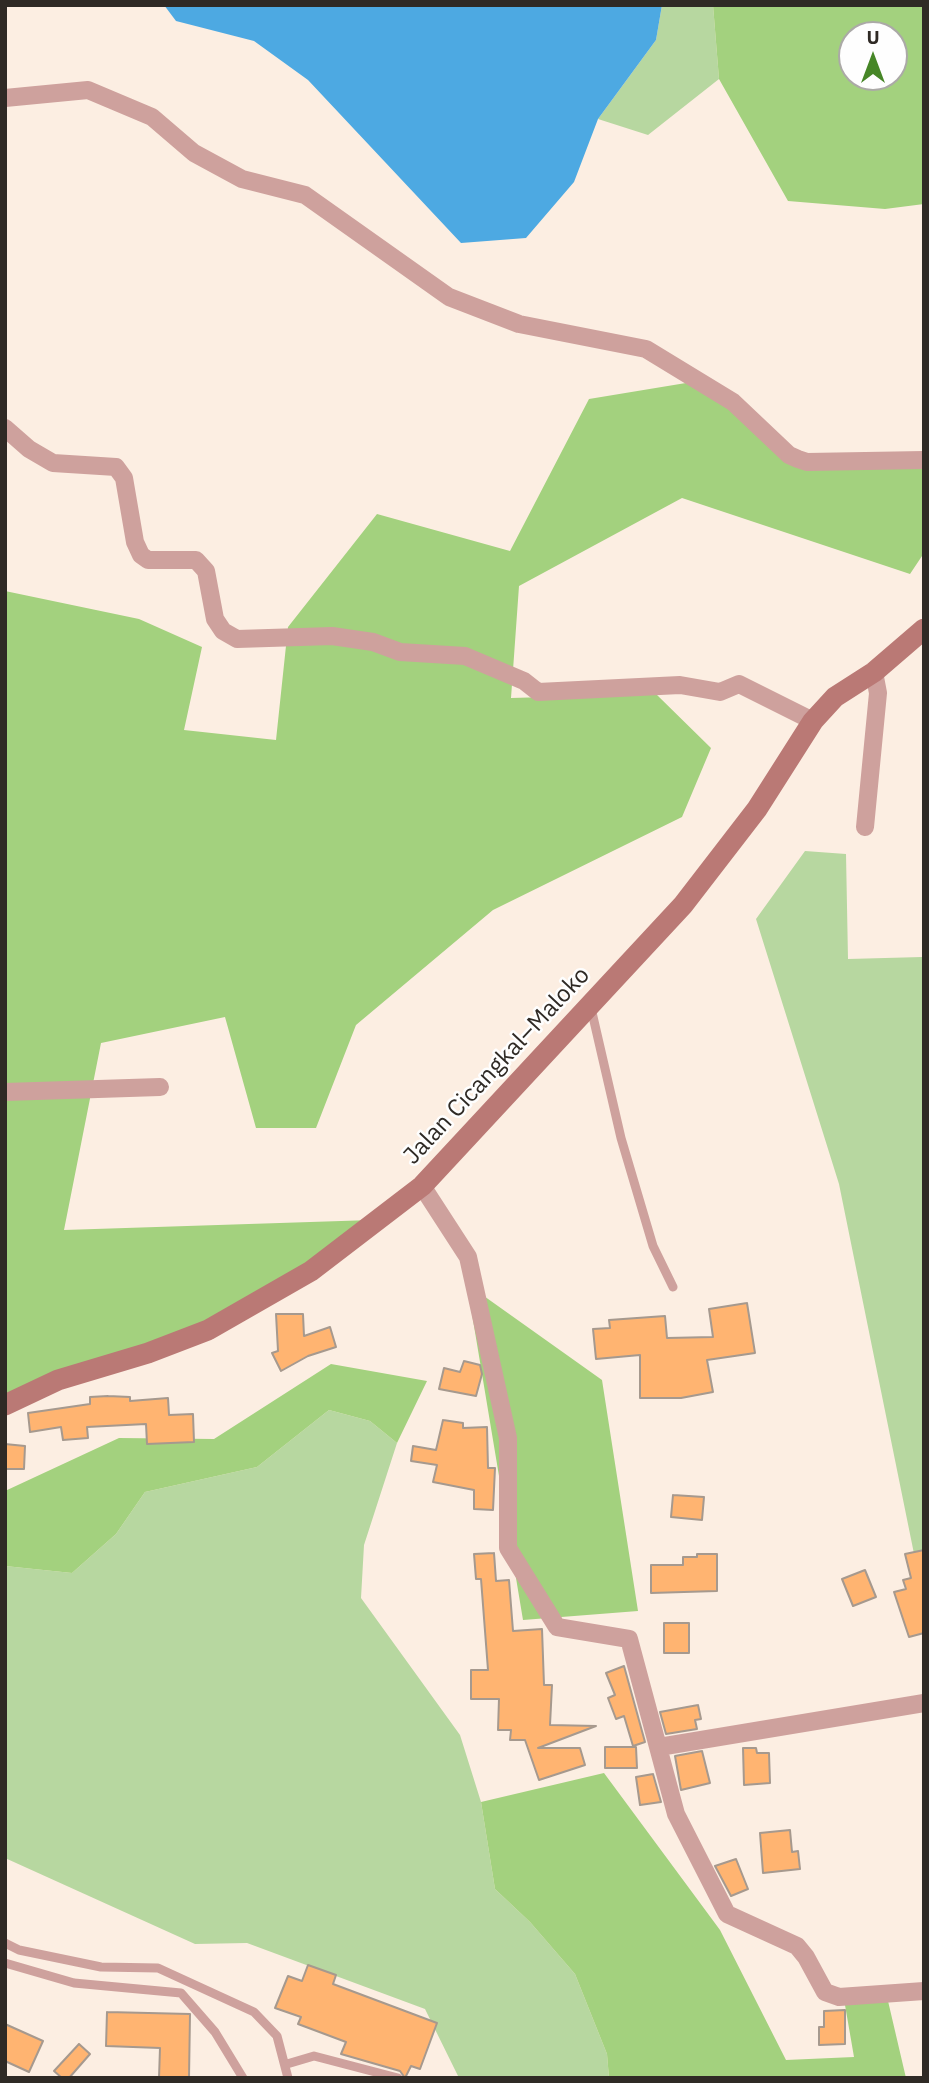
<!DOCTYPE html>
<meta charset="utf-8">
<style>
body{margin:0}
#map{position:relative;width:929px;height:2083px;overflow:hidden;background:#fceee2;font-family:"IBM Plex Sans",sans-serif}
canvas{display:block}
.frame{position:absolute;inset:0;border:7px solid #2f2a25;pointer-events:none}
.north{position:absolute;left:838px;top:21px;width:70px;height:70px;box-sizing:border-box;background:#fefefe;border:2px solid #aba9a7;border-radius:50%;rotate:0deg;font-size:19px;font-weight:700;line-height:28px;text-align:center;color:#2f2a25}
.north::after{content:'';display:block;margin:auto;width:24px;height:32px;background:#468627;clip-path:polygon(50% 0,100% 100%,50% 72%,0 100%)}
</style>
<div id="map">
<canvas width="929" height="2083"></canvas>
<div class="frame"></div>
<div class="north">U</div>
</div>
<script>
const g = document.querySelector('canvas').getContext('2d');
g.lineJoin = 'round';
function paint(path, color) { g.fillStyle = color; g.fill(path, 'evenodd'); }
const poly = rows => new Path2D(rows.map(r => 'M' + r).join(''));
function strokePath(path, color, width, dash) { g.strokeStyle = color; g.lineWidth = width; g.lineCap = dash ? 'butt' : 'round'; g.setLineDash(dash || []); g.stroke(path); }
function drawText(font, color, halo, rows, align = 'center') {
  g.font = font + ' "IBM Plex Sans",sans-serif'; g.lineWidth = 5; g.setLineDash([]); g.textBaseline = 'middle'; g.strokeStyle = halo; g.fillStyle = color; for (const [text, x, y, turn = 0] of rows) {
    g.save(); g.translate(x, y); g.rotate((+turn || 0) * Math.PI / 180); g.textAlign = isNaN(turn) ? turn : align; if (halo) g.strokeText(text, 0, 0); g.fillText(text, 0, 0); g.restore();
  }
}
const green = poly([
 [662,5,713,5,719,79,648,135,598,119,656,40],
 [805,851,846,854,848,959,922,957,924,1603,839,1184,756,919],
 [329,1410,370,1421,397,1443,364,1545,361,1598,460,1735,481,1802,495,1889,530,1922,575,1974,607,2054,609,2078,459,2078,425,2009,247,1943,195,1944,5,1858,5,1566,72,1573,116,1534,145,1492,257,1467]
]);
const forest = poly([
 [713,5,924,5,924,204,885,209,788,201,719,79],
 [852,35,894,35,894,77,852,77],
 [698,381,814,466,924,461,924,553,910,574,682,498,519,586,511,698,656,694,711,748,682,817,493,910,356,1025,316,1128,256,1128,225,1017,101,1043,64,1230,372,1220,209,1327,5,1407,5,591,139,619,202,647,184,730,276,740,288,627,377,514,510,551,589,399],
 [467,1284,602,1380,638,1611,523,1620],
 [331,1364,427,1381,397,1443,370,1421,329,1410,257,1467,145,1492,116,1534,72,1573,5,1566,5,1491,119,1438,214,1439],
 [604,1773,720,1930,786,2060,854,2057,845,2005,888,2001,906,2078,609,2078,607,2054,575,1974,530,1922,495,1889,481,1802]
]);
const water = poly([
 [164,5,662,5,656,40,598,119,574,182,526,238,461,243,308,80,254,41,176,21]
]);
const building = poly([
 [747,1303,755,1353,707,1360,713,1392,681,1398,640,1398,640,1355,596,1359,593,1329,610,1328,609,1320,665,1316,667,1338,713,1337,709,1309,747,1303],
 [276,1314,303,1314,304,1336,330,1327,336,1347,308,1356,281,1371,272,1353,278,1351,276,1314],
 [464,1361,480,1365,482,1374,476,1396,439,1389,444,1368,460,1372,464,1361],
 [108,1396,130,1397,130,1401,168,1398,169,1415,193,1414,194,1442,147,1444,146,1424,87,1427,88,1438,63,1440,61,1427,30,1432,28,1413,90,1404,90,1397,108,1396],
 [443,1420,463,1423,463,1428,487,1427,488,1468,495,1468,493,1510,474,1509,474,1490,433,1482,437,1465,411,1461,413,1446,436,1450,443,1420],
 [5,1444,25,1446,24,1469,5,1469,5,1444],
 [673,1495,704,1497,702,1520,671,1517,673,1495],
 [924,1550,924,1633,909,1637,894,1592,906,1589,903,1580,911,1578,905,1554,924,1550],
 [494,1553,496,1581,509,1580,513,1631,542,1629,544,1685,552,1685,550,1725,596,1726,538,1748,580,1748,585,1765,539,1780,525,1740,510,1740,511,1730,498,1730,499,1699,471,1699,471,1670,488,1670,481,1579,476,1579,474,1554,494,1553],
 [697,1554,717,1554,717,1591,651,1593,651,1565,683,1565,683,1557,697,1557,697,1554],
 [865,1570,876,1597,853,1606,842,1579,865,1570],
 [664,1623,689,1623,689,1653,664,1653,664,1623],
 [624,1666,645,1742,633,1746,624,1716,616,1719,608,1698,615,1695,606,1673,624,1666],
 [698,1705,701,1719,695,1720,697,1729,666,1734,660,1712,698,1705],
 [605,1747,636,1747,637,1768,605,1768,605,1747],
 [743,1748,756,1748,757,1753,769,1753,770,1783,744,1785,743,1748],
 [702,1751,710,1783,681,1790,675,1756,702,1751],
 [653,1774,661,1802,640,1805,636,1777,653,1774],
 [790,1830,792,1852,798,1851,800,1869,763,1873,760,1833,790,1830],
 [736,1859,748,1889,731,1896,715,1866,736,1859],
 [308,1965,336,1975,333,1984,437,2023,420,2069,411,2066,405,2078,400,2071,341,2054,346,2042,298,2024,301,2017,275,2008,288,1976,302,1981,308,1965],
 [845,2010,845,2044,819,2045,819,2027,824,2027,824,2011,845,2010],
 [107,2012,190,2014,189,2078,159,2078,160,2048,106,2046,107,2012],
 [5,2024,43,2041,29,2072,5,2061,5,2024],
 [79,2044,90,2054,69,2078,62,2078,54,2071,79,2044]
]);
const lane = poly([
 [591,1008,621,1138,653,1246,673,1287],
 [5,1943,19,1950,101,1967,158,1968,254,2012,277,2036,288,2078],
 [5,1963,74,1983,181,1993,215,2032,243,2078],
 [287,2064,314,2056,398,2078]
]);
const street = poly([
 [5,98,88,90,152,117,194,153,242,179,305,195,449,297,519,324,646,349,733,402,789,455,798,459,807,462,924,460],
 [5,428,29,449,53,463,116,467,124,478,135,542,141,555,148,560,196,560,206,571,215,619,223,631,237,639,332,636,373,642,400,652,465,656,524,681,538,692,680,685,720,692,739,684,813,721],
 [865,827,878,693,874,672],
 [5,1092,160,1087],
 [422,1186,468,1257,508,1438,508,1548,557,1627,629,1639,676,1814,727,1914,797,1946,806,1957,825,1992,839,1997,924,1991],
 [659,1747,924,1703]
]);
const secondary = poly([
 [5,1405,58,1380,148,1353,208,1330,311,1271,422,1186,683,905,757,809,813,721,835,697,874,672,924,629]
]);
const streetNames = [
 ["Jalan Cicangkal–Maloko",497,1066,-47]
];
paint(green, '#b7d7a0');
paint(forest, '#a3d17e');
paint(water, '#4da9e2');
paint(building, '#ffb471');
strokePath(building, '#a6998e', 2);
strokePath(lane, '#cea19d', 9);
strokePath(street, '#cea19d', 18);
strokePath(secondary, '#ba7975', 21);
drawText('24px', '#2f2a25', '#fefefe', streetNames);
</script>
